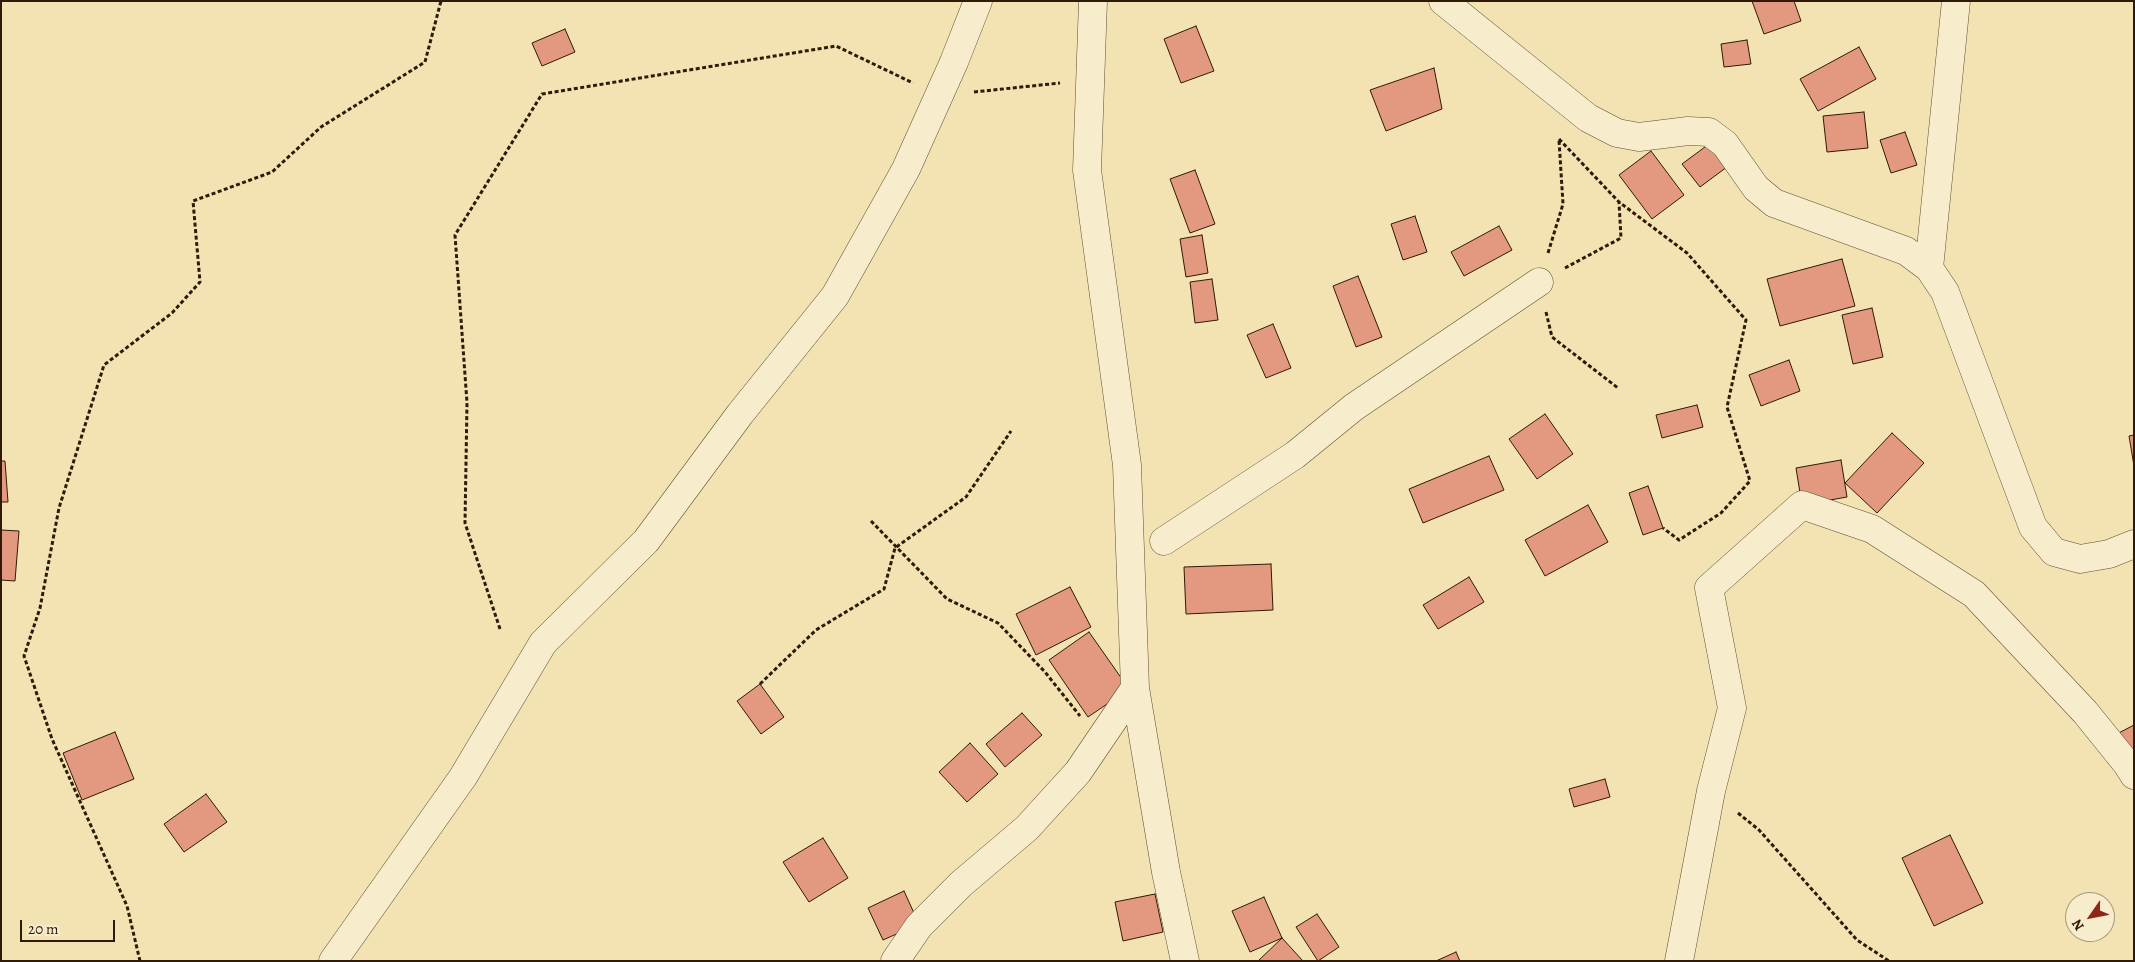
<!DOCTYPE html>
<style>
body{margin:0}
#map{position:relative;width:2135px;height:962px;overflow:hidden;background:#f3e3b2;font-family:Alegreya,serif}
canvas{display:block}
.frame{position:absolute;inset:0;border:2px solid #301906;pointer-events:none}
.north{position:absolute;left:2065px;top:892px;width:50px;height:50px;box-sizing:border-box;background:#f7edcd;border:1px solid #a7987d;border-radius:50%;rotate:237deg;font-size:14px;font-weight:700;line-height:20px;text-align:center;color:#301906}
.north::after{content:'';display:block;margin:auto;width:18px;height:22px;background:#8f2418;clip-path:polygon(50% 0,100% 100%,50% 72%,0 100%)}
.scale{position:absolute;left:20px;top:920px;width:95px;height:22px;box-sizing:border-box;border:2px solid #301906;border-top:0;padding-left:6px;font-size:15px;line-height:18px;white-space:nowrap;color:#301906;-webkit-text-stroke:4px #f7edcd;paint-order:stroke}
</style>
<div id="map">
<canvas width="2135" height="962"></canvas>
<div class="frame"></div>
<div class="north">N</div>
<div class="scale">20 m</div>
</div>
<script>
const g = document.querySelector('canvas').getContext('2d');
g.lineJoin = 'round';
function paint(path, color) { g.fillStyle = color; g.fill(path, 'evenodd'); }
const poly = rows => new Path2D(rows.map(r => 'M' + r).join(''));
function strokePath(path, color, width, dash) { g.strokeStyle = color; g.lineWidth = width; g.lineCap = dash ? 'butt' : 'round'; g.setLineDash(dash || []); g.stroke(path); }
const building = poly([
 [1752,1,1794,1,1801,21,1764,34,1752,1],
 [1196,26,1214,71,1181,83,1164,39,1196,26],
 [565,29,575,52,542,66,532,43,565,29],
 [1747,40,1751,64,1724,67,1721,44,1747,40],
 [1859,47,1876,79,1818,111,1800,79,1859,47],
 [1434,68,1442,109,1386,131,1370,90,1434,68],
 [1864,112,1868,148,1827,152,1823,116,1864,112],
 [1905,132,1917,165,1891,173,1880,140,1905,132],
 [1713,141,1731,164,1700,187,1682,164,1713,141],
 [1651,151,1684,195,1652,219,1619,175,1651,151],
 [1195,170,1215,224,1190,233,1170,179,1195,170],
 [1415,216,1427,252,1403,260,1391,224,1415,216],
 [1499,226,1512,250,1464,276,1451,252,1499,226],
 [1202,235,1208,273,1186,277,1180,239,1202,235],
 [1842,259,1855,306,1780,326,1767,279,1842,259],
 [1358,276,1382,337,1356,347,1333,286,1358,276],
 [1212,279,1218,320,1195,323,1190,282,1212,279],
 [1872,308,1883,357,1853,364,1842,315,1872,308],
 [1273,324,1291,368,1266,378,1247,335,1273,324],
 [1789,360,1800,391,1761,406,1749,375,1789,360],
 [1697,405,1703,427,1662,438,1656,415,1697,405],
 [1545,414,1573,454,1537,479,1509,439,1545,414],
 [1892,433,1924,463,1877,513,1845,483,1892,433],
 [2134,435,2134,466,2129,436,2134,435],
 [1489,456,1504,490,1423,523,1409,489,1489,456],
 [1841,460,1847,497,1802,505,1796,468,1841,460],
 [1,461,5,461,8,502,1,502,1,461],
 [1648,486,1663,528,1643,535,1629,493,1648,486],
 [1588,505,1608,542,1545,576,1525,540,1588,505],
 [1,530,19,531,15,581,1,580,1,530],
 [1271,564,1273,610,1186,614,1184,567,1271,564],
 [1469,577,1484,602,1438,629,1423,605,1469,577],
 [1070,587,1091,627,1036,655,1016,614,1070,587],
 [1089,632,1129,689,1088,717,1049,660,1089,632],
 [760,684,784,717,761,734,737,701,760,684],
 [1022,713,1042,735,1005,767,986,744,1022,713],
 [2134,725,2134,760,2113,736,2134,725],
 [115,732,134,779,82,800,63,753,115,732],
 [970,743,998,774,967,802,939,772,970,743],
 [1605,779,1610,797,1574,807,1569,789,1605,779],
 [206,794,227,822,184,852,164,824,206,794],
 [1950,835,1983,903,1934,926,1902,858,1950,835],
 [823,838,848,878,809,902,783,862,823,838],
 [904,891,919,924,883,940,868,908,904,891],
 [1155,894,1163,932,1123,941,1115,902,1155,894],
 [1264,897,1282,938,1250,952,1232,911,1264,897],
 [1317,914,1339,947,1318,961,1296,927,1317,914],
 [1282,938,1303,961,1258,961,1282,938],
 [1456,952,1460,961,1436,961,1456,952]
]);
const path = poly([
 [974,92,1060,83],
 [1559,139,1619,202,1687,253,1746,320,1727,407,1750,481,1721,513,1679,540,1663,528],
 [1548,253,1563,204,1559,140],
 [1565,268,1621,238,1619,202],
 [1546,312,1552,337,1618,388],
 [871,521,947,599,998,623,1045,672,1080,716],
 [500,629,465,523,467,403,455,235,542,94,836,46,913,83],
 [760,684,816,630,884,589,895,548,966,497,1011,431],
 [1738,813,1759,830,1857,940,1889,961],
 [140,961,127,906,52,739,24,656,40,608,59,508,104,365,172,313,200,282,193,201,272,172,321,127,425,62,441,1]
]);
const minor = poly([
 [1093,1,1087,170,1127,465,1135,688,1166,872,1185,961],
 [1443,1,1588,118,1617,133,1639,137,1688,131,1709,132,1725,144,1756,188,1774,203,1906,251,1929,268,1945,292,2033,527,2054,552,2080,559,2109,554,2134,544],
 [1929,268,1956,1],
 [1164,541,1295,455,1354,407,1539,282],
 [333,961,463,777,543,643,646,541,740,414,835,296,906,169,954,62,978,1],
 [895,961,919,926,961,884,1027,828,1078,772,1135,688],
 [1679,961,1711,791,1732,708,1709,588,1802,505,1872,529,1974,594,2085,712,2127,764,2134,775]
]);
paint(building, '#e29980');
strokePath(building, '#301906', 1);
strokePath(minor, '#614c31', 29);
strokePath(path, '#301906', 3, [4, 2.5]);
strokePath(minor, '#f7edcd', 28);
</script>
